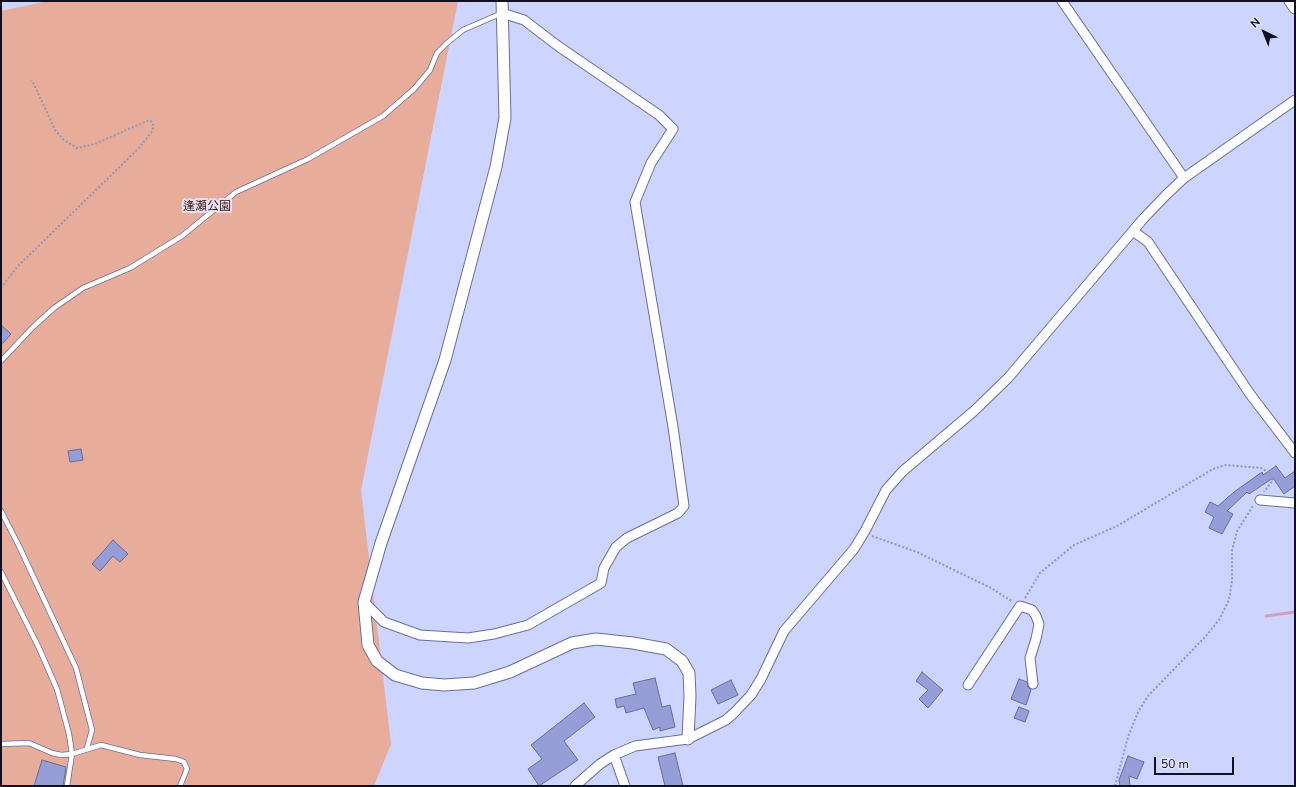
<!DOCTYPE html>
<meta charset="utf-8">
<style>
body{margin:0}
#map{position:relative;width:1296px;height:787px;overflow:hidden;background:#cdd4fe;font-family:"Nunito Sans",sans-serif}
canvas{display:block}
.frame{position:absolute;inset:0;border:2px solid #0f1022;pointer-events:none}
.north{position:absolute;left:1244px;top:12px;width:40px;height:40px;-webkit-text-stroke:3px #dfe2f8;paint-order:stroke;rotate:317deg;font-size:11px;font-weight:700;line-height:16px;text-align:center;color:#0f1022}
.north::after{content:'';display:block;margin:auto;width:14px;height:18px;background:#0f1022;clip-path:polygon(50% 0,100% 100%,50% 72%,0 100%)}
.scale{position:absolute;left:1154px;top:757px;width:80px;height:18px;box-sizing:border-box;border:2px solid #0f1022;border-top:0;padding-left:5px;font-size:12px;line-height:14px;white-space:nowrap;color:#0f1022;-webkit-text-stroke:3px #dfe2f8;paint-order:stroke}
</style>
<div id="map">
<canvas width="1296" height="787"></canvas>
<div class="frame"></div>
<div class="north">N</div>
<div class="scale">50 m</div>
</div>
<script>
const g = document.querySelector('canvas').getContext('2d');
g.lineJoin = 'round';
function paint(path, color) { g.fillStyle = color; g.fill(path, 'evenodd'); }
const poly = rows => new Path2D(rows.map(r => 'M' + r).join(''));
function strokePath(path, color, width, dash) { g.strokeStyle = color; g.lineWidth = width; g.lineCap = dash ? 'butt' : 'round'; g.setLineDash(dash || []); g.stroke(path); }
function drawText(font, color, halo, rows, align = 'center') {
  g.font = font + ' "Nunito Sans","Noto Sans JP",sans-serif'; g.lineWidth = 4; g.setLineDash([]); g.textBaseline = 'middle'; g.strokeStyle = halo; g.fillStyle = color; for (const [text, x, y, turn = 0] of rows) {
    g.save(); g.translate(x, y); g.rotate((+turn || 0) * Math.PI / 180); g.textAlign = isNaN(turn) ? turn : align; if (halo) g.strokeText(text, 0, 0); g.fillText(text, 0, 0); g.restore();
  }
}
const green = poly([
 [48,1,458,1,361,490,391,744,374,786,1,786,1,11]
]);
const stream = poly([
 [1266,616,1295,612]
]);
const building = poly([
 [1,325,11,334,1,345,1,325],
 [81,449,83,460,70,462,68,451,81,449],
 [1276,466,1285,478,1295,471,1295,486,1284,494,1273,478,1249,494,1247,492,1227,511,1233,514,1222,534,1209,528,1214,517,1205,512,1210,502,1218,506,1234,492,1262,472,1263,475,1276,466],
 [113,540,128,554,120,562,113,556,100,571,92,564,113,540],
 [922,672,943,690,928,708,919,699,928,690,916,681,922,672],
 [655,678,662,707,670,705,675,727,660,731,660,727,653,730,644,708,626,713,624,706,617,708,615,699,636,694,633,683,655,678],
 [1019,679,1027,682,1028,687,1031,690,1026,705,1011,699,1019,679],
 [731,680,738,695,718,704,711,690,731,680],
 [584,703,595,717,564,741,578,760,539,786,528,769,542,759,531,745,584,703],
 [1019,707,1029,711,1025,722,1014,718,1019,707],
 [675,753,683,786,665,786,658,757,675,753],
 [1128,756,1144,762,1137,779,1129,776,1130,786,1120,786,1119,780,1128,756],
 [42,760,66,767,63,786,34,786,42,760]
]);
const path = poly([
 [1,288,17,267,138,149,151,133,154,126,151,121,147,121,95,144,77,148,64,140,55,130,32,80],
 [872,536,917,552,991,588,1013,602],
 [1025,598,1040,573,1074,545,1117,526,1213,469,1226,465,1261,468,1268,472,1273,480,1264,492],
 [1115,786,1128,737,1138,712,1148,696,1206,636,1219,620,1229,600,1232,581,1232,551,1237,531,1253,506]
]);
const service = poly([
 [1,361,33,327,54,308,83,288,130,268,182,236,236,192,308,159,383,116,414,89,430,70,437,53,447,43,463,30,502,13],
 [1,511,19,546,76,668,92,730,87,748],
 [1,572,39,648,57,689,69,734,72,754,67,786],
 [1,744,29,743,52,753,61,755,72,754,101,745,140,755,176,759,184,762,187,769,180,786]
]);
const minor = poly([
 [1062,1,1184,178],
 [1133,231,1148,242,1250,394,1295,453],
 [1260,500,1295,503],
 [364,602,384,622,420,635,468,638,494,634,528,625,601,583,604,568,616,547,627,538,678,513,684,506,673,427,635,202,651,163,673,129,659,115,558,46,524,20,502,13],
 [968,685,1020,606,1032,610,1036,616,1039,624,1036,639,1030,658,1033,684],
 [614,755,625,786],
 [575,786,600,764,614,755,635,746,688,739,726,720,734,713,751,695,761,679,784,631,854,549,865,531,886,490,903,471,974,411,1008,378,1143,219,1165,196,1184,178,1295,100]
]);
const tertiary = poly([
 [502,1,505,118,496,167,445,360,381,543,364,602,368,645,377,661,395,675,422,683,444,685,474,683,510,672,572,643,596,639,633,643,666,649,682,661,689,673,690,696,688,739],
 [1290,1,1295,8]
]);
const parkNames = [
 ["逢瀬公園",207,207]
];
paint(green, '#e7ac9a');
strokePath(stream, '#d59dc4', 3);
paint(building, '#969ed8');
strokePath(building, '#666c9a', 1);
strokePath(service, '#686f9d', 6);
strokePath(minor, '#686f9d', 11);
strokePath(tertiary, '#686f9d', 13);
strokePath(path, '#9298ba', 2, [2, 2]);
strokePath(service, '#fff', 4.5);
strokePath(minor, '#fff', 9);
strokePath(tertiary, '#fff', 11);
drawText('12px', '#4c1200', '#dfe2f8', parkNames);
</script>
